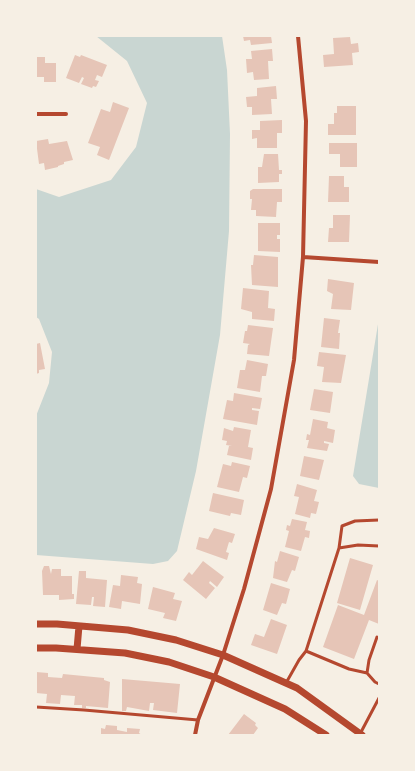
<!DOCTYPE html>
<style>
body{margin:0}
#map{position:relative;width:415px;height:771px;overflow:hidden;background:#f6efe4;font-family:Roboto,sans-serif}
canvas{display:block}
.frame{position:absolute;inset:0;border:37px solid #f6efe4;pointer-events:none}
</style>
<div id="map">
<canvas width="415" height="771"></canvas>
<div class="frame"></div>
</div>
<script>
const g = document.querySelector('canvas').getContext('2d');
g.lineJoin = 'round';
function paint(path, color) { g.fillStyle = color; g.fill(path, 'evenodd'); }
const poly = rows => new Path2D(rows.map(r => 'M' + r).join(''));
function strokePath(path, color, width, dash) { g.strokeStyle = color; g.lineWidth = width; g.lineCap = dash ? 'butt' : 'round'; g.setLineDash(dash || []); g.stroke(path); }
const water = poly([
 [96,36,222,36,227,70,230,134,229,231,220,335,196,471,177,551,168,561,153,564,36,555,36,416,49,383,52,352,39,319,36,317,36,189,59,197,111,180,136,147,147,103,127,61],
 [379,318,379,488,359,484,353,476]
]);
const building = poly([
 [243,36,271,36,272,43,251,45,250,40,244,41],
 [350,37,351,44,358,43,359,52,352,53,353,65,324,67,323,55,334,54,333,38],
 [272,49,273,61,268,61,269,79,254,80,253,72,247,73,246,59,252,59,251,51],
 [75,55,80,57,81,55,107,65,102,77,97,75,95,80,99,81,96,87,93,86,92,88,81,84,84,78,82,77,79,83,66,78],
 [36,57,45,57,45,63,56,63,56,82,44,82,44,77,36,77],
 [276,86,277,99,271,99,272,114,252,115,252,107,247,107,246,97,257,96,257,88],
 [113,102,129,108,109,160,97,155,100,147,88,143,101,109,110,112],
 [337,106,356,106,356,135,328,135,328,124,334,124,334,113,337,113],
 [282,120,282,133,277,133,277,148,257,148,257,138,252,139,252,130,260,130,260,121],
 [48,139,49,144,67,141,73,160,64,162,64,164,58,166,58,167,45,170,44,163,39,164,36,141],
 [329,143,357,143,357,167,340,167,340,154,329,154],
 [264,154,278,154,279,170,282,170,282,174,279,174,279,182,258,183,258,167,262,167],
 [329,176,344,176,344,187,349,187,349,202,328,202],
 [253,189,282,189,282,202,277,202,276,217,256,216,256,210,251,210,252,199,250,199,250,191],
 [333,215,350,215,349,242,328,242,329,228,333,228],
 [258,223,280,223,280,235,277,235,277,239,280,239,280,252,258,251],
 [254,255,278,257,278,287,252,285,251,265,253,265],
 [328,279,354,283,351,310,331,309,333,294,327,291],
 [243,288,269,291,268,308,275,309,274,321,252,319,252,312,241,309],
 [324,318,340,320,338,333,340,333,339,349,321,347],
 [248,325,273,328,269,356,247,354,248,345,250,344,243,343,245,331,247,331],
 [40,343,45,369,39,370,39,373,36,374,36,344],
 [319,352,346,355,341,383,322,382,324,367,317,366],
 [247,360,268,364,266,376,262,376,260,392,237,388,240,370,245,370],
 [314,389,333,392,330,413,310,410],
 [234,393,262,398,260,409,252,408,252,410,259,411,257,425,223,419,227,400,233,401],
 [313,419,328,422,327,428,335,430,333,443,324,441,324,443,329,444,327,451,307,448,309,440,306,440,307,434,310,435],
 [234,427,251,430,248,447,253,448,251,460,227,455,229,446,232,446,226,445,227,441,222,440,224,428,233,431],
 [304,456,324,460,319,480,300,476],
 [232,462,250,466,247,478,243,477,239,492,217,487,223,464,231,466],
 [297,484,317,490,314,501,319,502,316,514,311,513,310,518,295,514,299,497,294,496],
 [213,493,244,500,241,515,231,513,230,516,209,511],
 [292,519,307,522,305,530,310,531,309,538,305,537,301,551,285,547,289,531,286,530,287,525,290,526],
 [214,528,235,534,232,543,229,542,226,552,229,553,227,560,196,549,199,537,208,539],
 [280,551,299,557,295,571,292,570,287,582,273,578,275,561,277,562],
 [350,558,373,565,360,610,337,603],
 [203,561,224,577,217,587,210,581,209,583,215,588,206,599,183,580,189,572,192,575],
 [44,566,49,566,51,574,52,569,61,569,61,576,72,576,72,594,74,594,74,599,59,600,59,595,43,595,42,571],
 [79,571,86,571,86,578,107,580,105,607,93,606,94,597,92,597,91,605,76,604],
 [121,575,138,577,137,583,142,584,140,604,122,601,121,609,109,607,113,585,120,586],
 [377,580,379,581,379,624,369,620,354,659,323,647,338,605,364,615],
 [271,583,290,589,286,604,282,603,277,615,263,610],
 [153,587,175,593,173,599,182,601,176,621,163,618,165,613,148,609],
 [271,619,287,625,277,654,251,645,255,634,264,637],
 [36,672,48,673,48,677,62,678,63,674,104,678,104,680,110,682,108,708,86,706,86,708,82,708,82,705,74,705,75,696,61,695,60,704,46,703,47,694,36,693],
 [122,679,180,684,177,713,153,710,154,703,150,703,149,711,127,707,126,711,122,711],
 [244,714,256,723,255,725,258,728,253,735,228,735],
 [106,725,117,726,117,730,127,732,127,728,140,729,139,733,142,735,101,735,101,728,105,729]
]);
const service = poly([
 [339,548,342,526,355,521,379,520],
 [379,638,377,637,369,660,367,673,375,682,379,684],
 [306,651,349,669,367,673],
 [286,683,299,660,306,651,339,548,358,545,379,546],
 [36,707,84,710,198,720],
 [360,734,379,698]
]);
const minor = poly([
 [36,114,66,114],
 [303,257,379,262],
 [195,735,198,720,223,655,244,589,271,489,294,360,303,257,306,121,298,36]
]);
const tertiary = poly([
 [36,624,57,624,128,630,176,640,223,655,297,688,362,735],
 [36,648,56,648,125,653,169,662,214,677,285,709,326,735],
 [77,649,79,626]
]);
paint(water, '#c9d6d2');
paint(building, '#e6c5b7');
strokePath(service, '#b5482f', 3);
strokePath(minor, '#b5482f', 4);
strokePath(tertiary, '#b5482f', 7);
</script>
